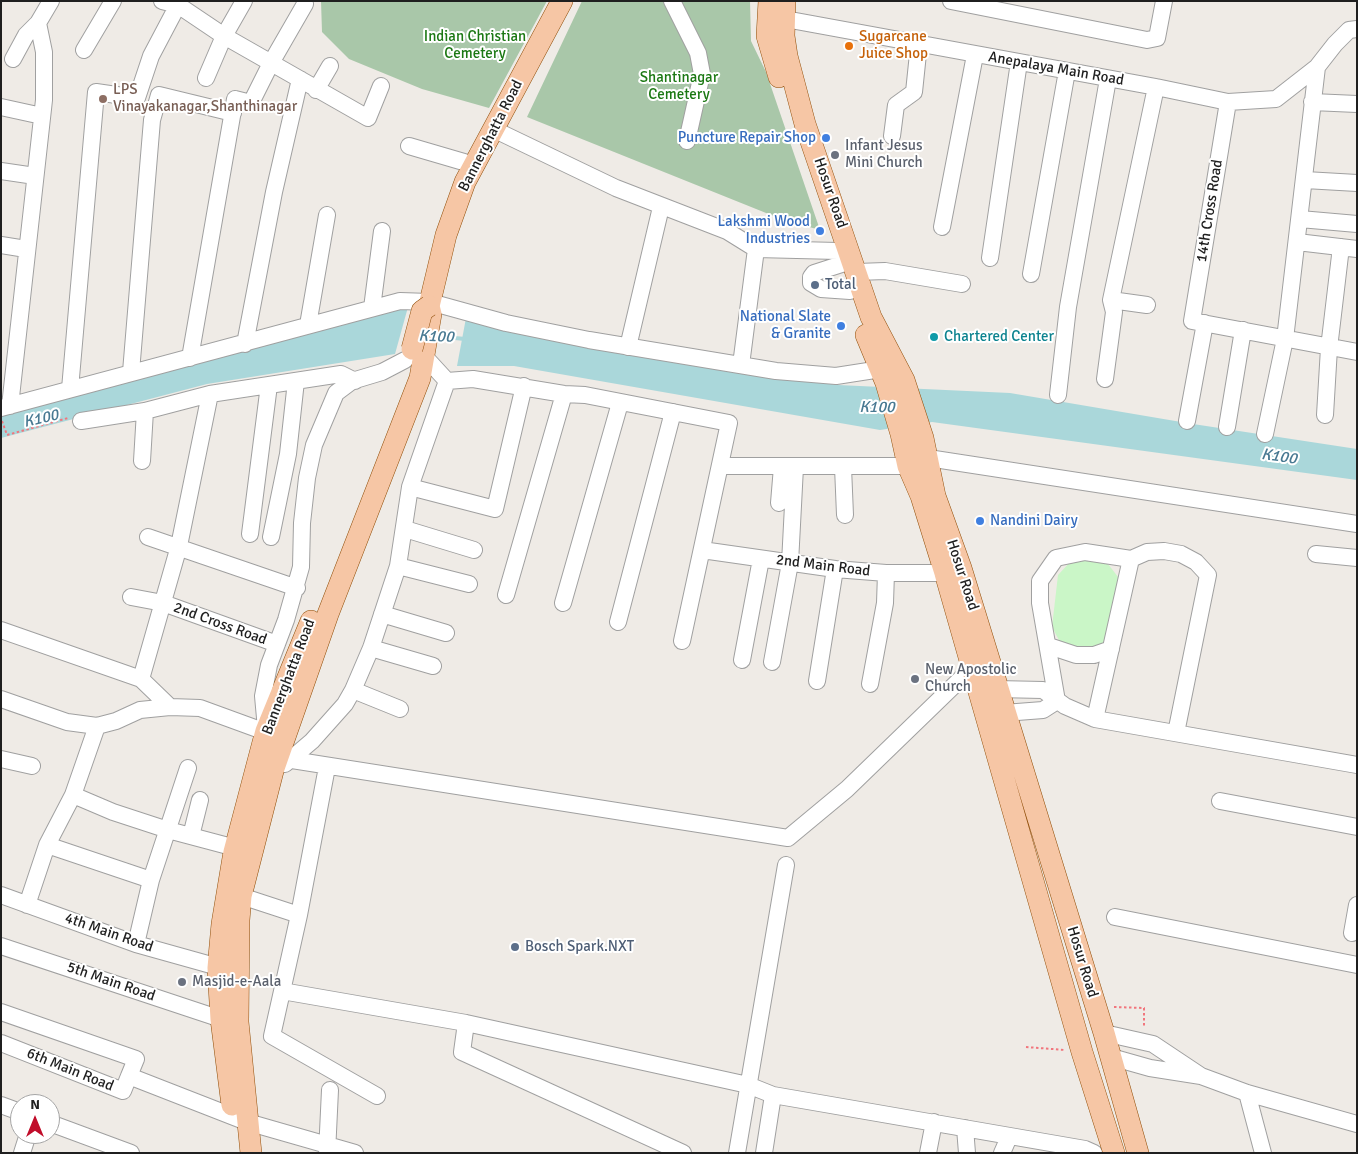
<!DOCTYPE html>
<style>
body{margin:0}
#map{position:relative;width:1358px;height:1154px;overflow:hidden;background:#efebe6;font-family:Signika,sans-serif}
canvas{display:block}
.frame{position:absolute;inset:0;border:2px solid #1f1f1f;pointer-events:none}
.north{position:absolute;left:10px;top:1094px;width:50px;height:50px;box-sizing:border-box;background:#fff;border:1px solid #a5a5a5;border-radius:50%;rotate:0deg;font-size:14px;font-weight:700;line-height:20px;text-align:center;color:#1f1f1f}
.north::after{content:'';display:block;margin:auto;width:18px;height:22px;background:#c10d2a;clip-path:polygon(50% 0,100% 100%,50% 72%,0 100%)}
</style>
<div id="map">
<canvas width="1358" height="1154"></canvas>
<div class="frame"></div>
<div class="north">N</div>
</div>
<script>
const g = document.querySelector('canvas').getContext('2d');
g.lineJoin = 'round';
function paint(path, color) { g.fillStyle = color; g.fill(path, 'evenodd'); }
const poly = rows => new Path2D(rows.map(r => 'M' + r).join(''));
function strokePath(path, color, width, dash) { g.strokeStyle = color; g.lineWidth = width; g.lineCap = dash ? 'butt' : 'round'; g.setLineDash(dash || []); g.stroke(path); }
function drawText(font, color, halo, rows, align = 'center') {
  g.font = font + ' Signika,sans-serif'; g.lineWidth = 4; g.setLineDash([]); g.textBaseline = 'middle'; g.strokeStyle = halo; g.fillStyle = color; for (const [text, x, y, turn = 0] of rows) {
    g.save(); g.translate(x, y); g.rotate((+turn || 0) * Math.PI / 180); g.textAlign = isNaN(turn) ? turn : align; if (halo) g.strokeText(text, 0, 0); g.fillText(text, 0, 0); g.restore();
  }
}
const cemetery = poly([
 [321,1,547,1,489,108,422,89,349,59,322,32],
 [582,1,750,1,751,41,766,72,820,230,781,219,527,117]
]);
const park = poly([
 [1090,558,1108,564,1122,582,1109,640,1101,646,1077,651,1060,642,1052,627,1058,575,1071,561]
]);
const water = poly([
 [408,307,395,354,207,384,1,438,1,416],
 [466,318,799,379,838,385,1010,393,1193,424,1357,449,1357,480,932,422,880,430,514,366,457,366]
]);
const stream = poly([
 [435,336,465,339]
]);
const path = poly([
 [2,421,7,435,68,418],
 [1114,1007,1144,1008,1144,1028],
 [1026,1047,1065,1050]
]);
const minor = poly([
 [162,1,178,5,224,36,368,118,381,86],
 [672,1,698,53,702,74,687,141],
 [951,1,1147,40,1157,38,1164,1],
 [785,19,1156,87,1228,102,1276,99,1317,67,1335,44,1349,30,1357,29],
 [84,50,113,1],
 [13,59,26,35,38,23],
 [206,78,224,36,244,1],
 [316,90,330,66],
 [1228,102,1192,321,1357,352],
 [1312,102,1357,104],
 [1,107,42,116],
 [493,129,616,188,727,231,756,249,838,251],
 [892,136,896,105,914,92,919,44],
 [409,146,474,165],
 [1,171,35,176],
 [1305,180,1357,183],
 [1300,219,1357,224],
 [942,227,975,55],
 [1297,242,1357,249],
 [1,245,26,249],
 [990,258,1019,62],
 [842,264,814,273,811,277,811,283,821,289,850,291],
 [857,272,885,271,962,284],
 [1031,274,1067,71],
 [1111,300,1147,305],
 [372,308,382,231],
 [308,325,327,215],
 [245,344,274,192,300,79],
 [628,347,661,207],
 [425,357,447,381],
 [190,358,235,99,251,103,271,63,305,4],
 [741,365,756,249],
 [131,372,152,120,159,95,233,113],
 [1105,379,1114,312,1111,300,1156,87],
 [447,381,473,379,564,394,585,395,729,423,682,641],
 [70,389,96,92,137,98,151,56,180,1],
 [1058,395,1068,307,1108,79],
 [10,406,44,100,44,52,38,23,51,1],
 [1,408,400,301,430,302,506,323,589,340,776,371,836,376,881,369],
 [1325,415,1329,348,1341,247],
 [81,421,145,411,210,394,269,385,341,374,355,381],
 [1187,421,1205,323],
 [1227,427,1243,330],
 [1265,434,1285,339,1317,67],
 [928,458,1357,524],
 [142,461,145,411],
 [720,466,908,466],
 [843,467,845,515],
 [410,487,495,509,524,386],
 [779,503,782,467],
 [405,529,474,550],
 [250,534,269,385],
 [148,537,297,588],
 [271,537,288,454,296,381],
 [702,550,835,569,886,573,945,573],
 [1316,554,1357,558],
 [398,566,469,584],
 [506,595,564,394],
 [131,597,163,603,277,644],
 [563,603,620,403],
 [382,614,446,633],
 [618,622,673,412],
 [1,630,141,679,170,707],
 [1049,646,1076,655,1094,655,1111,649],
 [371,648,433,666],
 [742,660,761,559],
 [772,662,790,563,795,467],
 [141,679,179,546,210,394],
 [817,681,835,569],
 [870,684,885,603,886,573],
 [996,689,1043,690,1065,706,1095,719,1357,765],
 [353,690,400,709],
 [1,699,67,722,97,726,116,721,140,710,170,707,200,708,274,735],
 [1057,701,1040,603,1040,581,1056,558,1085,552,1131,559],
 [1004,713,1043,710,1057,701],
 [1095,719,1131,559,1147,552,1164,551,1181,554,1196,562,1208,575,1176,733],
 [266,729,263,696,269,665,286,620,301,567,302,523,307,478,314,445,336,393,352,381,382,372,405,360],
 [1,759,32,766],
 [292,760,788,838,847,789,972,668],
 [285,764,312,741,345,704,353,690,371,648,398,566,410,487,447,381],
 [327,767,299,915,272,1036,377,1096],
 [73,795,113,812,168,830,247,851],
 [1220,801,1357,827],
 [191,836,200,800],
 [47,845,151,880],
 [1,895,136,944,229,970],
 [241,896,299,915],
 [27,905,47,845,73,795,97,726],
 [1115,917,1357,965],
 [1352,933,1357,905],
 [136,944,151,880,188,768],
 [1,946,221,1019],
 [282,991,466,1023,748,1085,773,1095,1085,1149,1094,1153],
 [1,1012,136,1059,129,1076,247,1122,355,1153],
 [466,1023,462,1052,683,1153],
 [1104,1033,1153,1044,1201,1076,1150,1068,1111,1057],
 [1,1043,123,1091,129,1076],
 [1201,1076,1247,1093,1357,1124],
 [1247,1093,1263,1153],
 [1,1105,20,1112],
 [50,1123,131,1153],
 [965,1128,967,1153],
 [22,1153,28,1134],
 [327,1153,330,1090],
 [737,1153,786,865],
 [764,1153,773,1095],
 [928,1153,934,1122],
 [1002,1153,1009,1137]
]);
const major = poly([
 [769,1,767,36,779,77],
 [785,1,784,36,787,56,805,124,871,317,904,380,923,438,935,496,961,568,1104,1033,1138,1153],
 [866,335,886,383,901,434,908,466,921,496,945,573,1082,1052,1114,1153],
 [232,1105,221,1019,218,968,222,924,234,852,266,731,311,621],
 [251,1153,238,1022,239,920,241,896,273,771,328,614,420,378,431,314,429,306,446,235,465,182,562,1]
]);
const majorBridge = poly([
 [412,349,422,311,429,306]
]);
const markers = [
 [849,46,5,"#e8710a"],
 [103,99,5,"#8d6e63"],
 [826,138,5,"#3f7fe0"],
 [835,155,5,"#6b7280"],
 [820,231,5,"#3f7fe0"],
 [815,285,5,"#5c6f8a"],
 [841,326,5,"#3f7fe0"],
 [934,337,5,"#0f9aa8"],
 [980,521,5,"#3f7fe0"],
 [915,679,5,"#6b7280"],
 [515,947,5,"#5c6f8a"],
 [182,982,5,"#6b7280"]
];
const parkNames = [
 ["Indian Christian",475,37],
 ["Cemetery",475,54],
 ["Shantinagar",679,78],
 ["Cemetery",679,95]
];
const foodNames = [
 ["Sugarcane",859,37],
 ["Juice Shop",859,54]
];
const streetNames = [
 ["Anepalaya Main Road",1056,69,10],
 ["Bannerghatta Road",491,136,-63],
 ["Hosur Road",830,193,71],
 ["14th Cross Road",1210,211,-81],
 ["2nd Main Road",823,566,7],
 ["Hosur Road",962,575,72],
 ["2nd Cross Road",220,624,20],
 ["Bannerghatta Road",289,677,-69],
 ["4th Main Road",109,933,19],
 ["Hosur Road",1082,962,73],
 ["5th Main Road",111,982,19],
 ["6th Main Road",70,1070,22]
];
const educationNames = [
 ["LPS",113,90],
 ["Vinayakanagar,Shanthinagar",113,107]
];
const shopNames = [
 ["Puncture Repair Shop",816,138],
 ["Lakshmi Wood",810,222],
 ["Industries",810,239],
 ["National Slate",831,317],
 ["& Granite",831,334],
 ["Nandini Dairy",990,521,"left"]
];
const worshipNames = [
 ["Infant Jesus",845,146],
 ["Mini Church",845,163],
 ["New Apostolic",925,670],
 ["Church",925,687],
 ["Masjid-e-Aala",192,982]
];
const serviceNames = [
 ["Total",825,285],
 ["Bosch Spark.NXT",525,947]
];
const cultureNames = [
 ["Chartered Center",944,337]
];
const waterNames = [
 ["K100",436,337,2],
 ["K100",877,408],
 ["K100",41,419,-13],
 ["K100",1279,457,8]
];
paint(cemetery, '#a9c7a9');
paint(park, '#caf6c7');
paint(water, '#aad7da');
strokePath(stream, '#aad7da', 4);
strokePath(minor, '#a0a0a0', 18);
strokePath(major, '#914f0a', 22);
strokePath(path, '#f1767d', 2, [2.5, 2.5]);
strokePath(minor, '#fff', 16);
strokePath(major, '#f6c6a5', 21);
strokePath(majorBridge, '#914f0a', 22, []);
strokePath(majorBridge, '#f6c6a5', 21);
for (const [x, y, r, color] of markers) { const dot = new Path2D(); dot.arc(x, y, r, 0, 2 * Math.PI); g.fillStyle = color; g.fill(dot); strokePath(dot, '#fff', 2); }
drawText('15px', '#1b7813', '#fff', parkNames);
drawText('15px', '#c56008', '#fff', foodNames, 'left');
drawText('15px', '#1f1f1f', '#fff', streetNames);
drawText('15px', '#785e54', '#fff', educationNames, 'left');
drawText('15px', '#366cbe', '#fff', shopNames, 'right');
drawText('15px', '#5b616d', '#fff', worshipNames, 'left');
drawText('15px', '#4e5e75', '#fff', serviceNames, 'left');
drawText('15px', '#0d838f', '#fff', cultureNames, 'left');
drawText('italic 16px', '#487992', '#fff', waterNames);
</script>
